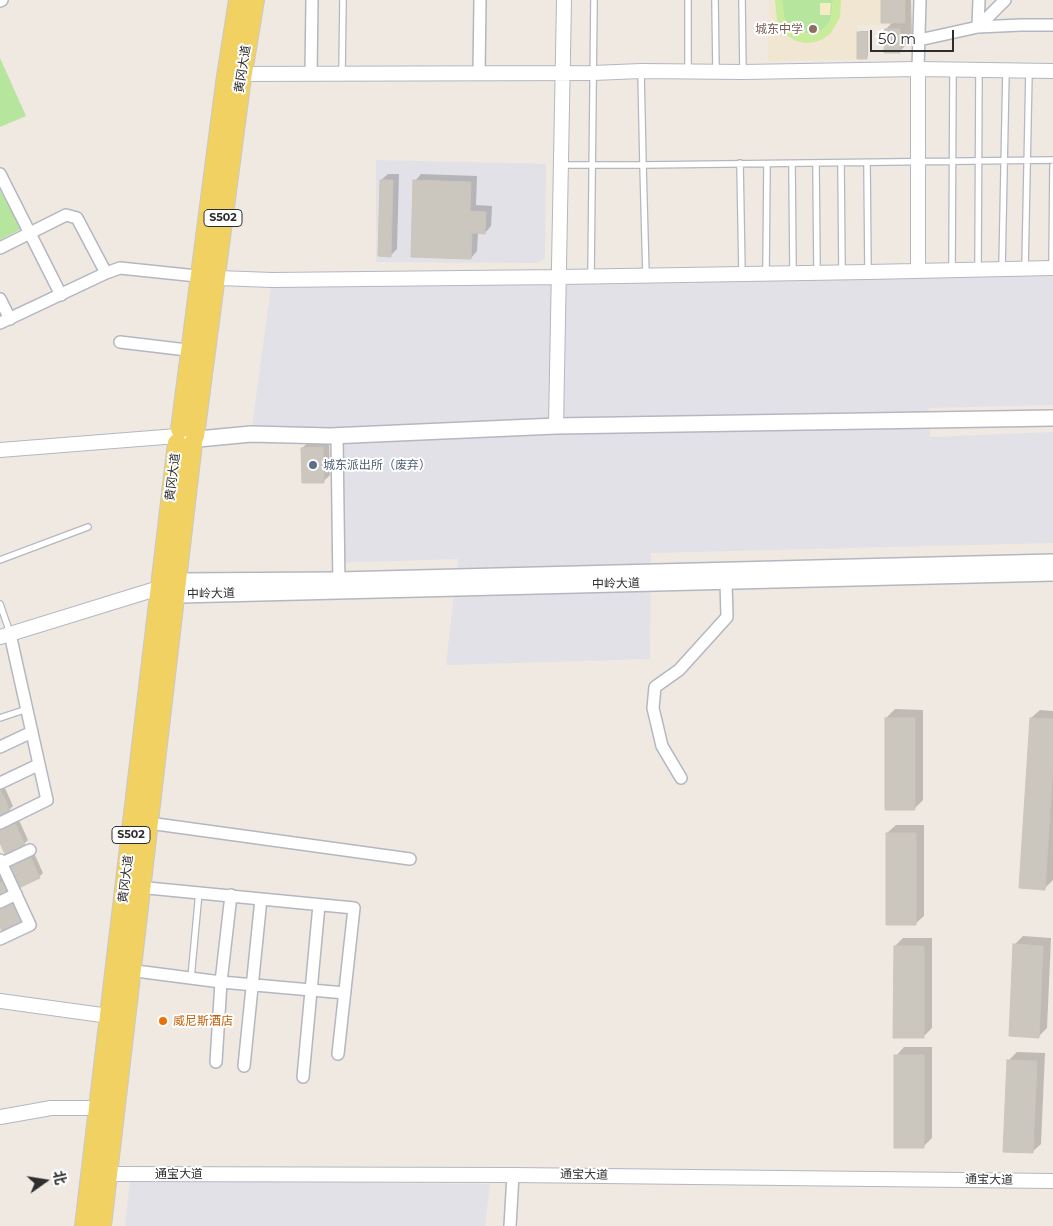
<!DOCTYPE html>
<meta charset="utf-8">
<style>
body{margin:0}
#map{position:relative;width:1053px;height:1226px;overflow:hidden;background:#efe9e1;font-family:Montserrat,"Noto Sans SC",sans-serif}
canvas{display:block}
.north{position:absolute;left:20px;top:1156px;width:50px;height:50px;-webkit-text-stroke:4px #fff;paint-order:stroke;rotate:77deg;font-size:14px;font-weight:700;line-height:20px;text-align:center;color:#2e2e2e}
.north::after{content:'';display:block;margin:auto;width:18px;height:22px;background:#2e2e2e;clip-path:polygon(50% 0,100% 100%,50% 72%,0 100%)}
.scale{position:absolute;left:870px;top:30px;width:84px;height:22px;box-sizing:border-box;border:2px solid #2e2e2e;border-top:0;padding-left:6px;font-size:15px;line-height:18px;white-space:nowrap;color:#2e2e2e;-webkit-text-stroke:4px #fff;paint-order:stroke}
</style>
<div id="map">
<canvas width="1053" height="1226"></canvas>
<div class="north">北</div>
<div class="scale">50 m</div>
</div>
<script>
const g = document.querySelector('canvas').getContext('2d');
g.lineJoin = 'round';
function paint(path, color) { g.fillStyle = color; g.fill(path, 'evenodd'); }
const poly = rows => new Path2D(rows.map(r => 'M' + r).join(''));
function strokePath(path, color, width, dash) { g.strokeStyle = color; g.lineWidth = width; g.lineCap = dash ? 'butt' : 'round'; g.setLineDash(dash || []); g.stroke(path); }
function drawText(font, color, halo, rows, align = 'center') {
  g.font = font + ' Montserrat,"Noto Sans SC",sans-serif'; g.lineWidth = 4; g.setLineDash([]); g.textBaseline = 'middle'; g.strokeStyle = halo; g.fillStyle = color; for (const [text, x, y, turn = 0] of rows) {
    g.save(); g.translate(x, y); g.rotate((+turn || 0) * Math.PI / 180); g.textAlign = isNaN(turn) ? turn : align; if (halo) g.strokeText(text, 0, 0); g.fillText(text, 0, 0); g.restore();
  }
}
const industrial = poly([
 [376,160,546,164,545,258,538,263,376,262],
 [1053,268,1053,405,929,408,930,437,1053,432,1053,543,651,553,650,659,446,665,458,559,333,563,330,436,251,434,272,280],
 [130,1181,490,1184,485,1226,125,1226]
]);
const education = poly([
 [769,0,908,0,907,25,857,25,857,59,768,61]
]);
const green = poly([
 [782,0,833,0,831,19,827,26,820,31,813,34,799,33,787,24,784,17],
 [0,58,26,116,0,127],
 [0,190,21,229,0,240]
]);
const sand = poly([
 [820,3,831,3,830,15,820,15]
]);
const pitch = poly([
 [775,0,782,0,784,17,787,24,799,33,813,34,820,31,827,26,831,19,833,0,841,0,840,17,831,33,823,39,815,42,805,43,796,41,788,36,781,30,777,21]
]);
const shadow = poly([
 [883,0,911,0,912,39,899,52,886,29,893,22],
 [860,31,868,31,868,56,866,58,858,33],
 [388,174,399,174,397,249,390,256,381,180],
 [421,174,477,176,476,205,492,206,491,226,485,233,478,232,477,251,471,258,415,181],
 [309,442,329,442,330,475,324,481,302,448],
 [895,709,923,710,923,800,914,809,886,718],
 [1040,710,1053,711,1053,880,1044,889,1031,718],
 [4,786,13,806,9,810,0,814,0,787],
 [19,820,28,840,24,844,0,840,0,829],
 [896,825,924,825,924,916,915,924,887,833],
 [34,853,43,873,39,877,11,865],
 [0,869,13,888,0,895],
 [1023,936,1051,938,1047,1028,1038,1037,1014,945],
 [903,938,932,938,932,1028,923,1037,895,946],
 [904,1047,932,1047,932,1138,924,1146,896,1056],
 [1017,1052,1045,1053,1041,1144,1032,1152,1009,1060]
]);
const building = poly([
 [881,0,905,0,905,23,881,23,881,0],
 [885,29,900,29,900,53,884,53,885,29],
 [857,32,867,32,867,59,857,59,857,32],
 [380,180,393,180,391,257,378,256,380,180],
 [413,180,471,182,470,211,486,212,485,234,472,233,471,259,411,257,413,180],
 [323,447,324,483,302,483,301,448,323,447],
 [885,718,915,718,915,810,885,810,885,718],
 [1030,718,1053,719,1053,765,1045,890,1019,888,1030,718],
 [0,789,5,800,0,802,0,789],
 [5,800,10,811,0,815,0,802,5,800],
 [15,823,20,834,0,843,0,830,15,823],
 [886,833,916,833,916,925,886,925,886,833],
 [20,834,25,845,5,854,0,843,20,834],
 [30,856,35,867,14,876,9,865,30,856],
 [35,867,40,878,19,888,14,876,35,867],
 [4,881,9,893,0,897,0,883,4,881],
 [13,900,18,912,0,919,0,906,13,900],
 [18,912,23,923,2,932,0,926,0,919,18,912],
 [1013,944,1043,946,1039,1038,1009,1036,1013,944],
 [894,946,924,946,924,1038,893,1038,894,946],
 [894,1055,924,1055,924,1148,894,1148,894,1055],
 [1007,1060,1037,1061,1033,1153,1003,1152,1007,1060]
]);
const service = poly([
 [715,0,716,70],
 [742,0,743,72],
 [688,70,688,0],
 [641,72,643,165,1053,160],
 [342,73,343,0],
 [740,163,742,273],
 [841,163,842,271],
 [867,163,868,271],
 [792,164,793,272],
 [816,164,817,271],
 [562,165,643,165,646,276],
 [1052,267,1053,166],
 [978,268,979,70],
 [1002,268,1006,71],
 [1025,268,1029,71],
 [952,270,953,70],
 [766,274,767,164],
 [591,275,594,0],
 [0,560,88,527],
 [0,604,10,633],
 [0,718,27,709],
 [191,978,199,892]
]);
const minor = poly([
 [0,1,2,0],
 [978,27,1021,25,1053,25],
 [978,27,1005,0],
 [919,40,978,27,979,0],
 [918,69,920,0],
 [479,73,480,0],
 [311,74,312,0],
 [0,174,61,295],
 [0,248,66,215,77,218,106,273],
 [0,299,10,319],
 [0,323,106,273,120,268,197,276],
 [120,342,187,350],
 [337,436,339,587],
 [0,747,32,732],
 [681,778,662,746,653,708,655,687,679,670,727,617,726,582],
 [0,783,38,765],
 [0,823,47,800,10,634],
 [156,824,410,859],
 [0,860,30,925,0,939],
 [0,864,30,850],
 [148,888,354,908,338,1054],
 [0,902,16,894],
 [136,971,221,982,345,993],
 [216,1062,221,982,231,895],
 [244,1066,261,899],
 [303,1077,319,905],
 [510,1226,513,1175]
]);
const tertiary = poly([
 [234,74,593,73,641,71,743,72,918,69,1053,71],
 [918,271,918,69],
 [218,278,272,280,560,277,868,272,1053,268],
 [556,426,564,0],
 [0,450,177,436],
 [0,637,159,588],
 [0,1001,102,1015],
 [0,1117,51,1108,97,1108],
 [114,1174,513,1175,1053,1181]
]);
const secondary = poly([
 [177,436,198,439,251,434,330,436,556,426,1053,418],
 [181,581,339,580,1053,562],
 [180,595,1053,573]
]);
const primary = poly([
 [180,429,225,83,238,0],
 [195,436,241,85,255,0],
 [84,1226,177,443],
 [102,1226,193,443]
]);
const markers = [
 [813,29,5,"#8d6e63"],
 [313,465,5,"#5c6f8a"],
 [163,1021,5,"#e8710a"]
];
const shields = [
 [223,218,38],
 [131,835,38]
];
const shieldNames = [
 ["S502",223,218],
 ["S502",131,835]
];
const educationNames = [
 ["城东中学",803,29]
];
const streetNames = [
 ["黄冈大道",243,69,-81],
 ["黄冈大道",173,477,-83],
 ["中岭大道",616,584,-1],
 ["中岭大道",211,594,-1],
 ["黄冈大道",126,879,-83],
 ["通宝大道",179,1174],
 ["通宝大道",584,1175,1],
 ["通宝大道",989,1180,1]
];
const serviceNames = [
 ["城东派出所（废弃）",323,465]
];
const foodNames = [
 ["威尼斯酒店",173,1021]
];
paint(industrial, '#e3e1e8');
paint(education, '#f0e6d1');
paint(green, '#b6e59e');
paint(sand, '#f3ecc5');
paint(pitch, '#c9ec9a');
paint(shadow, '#0003');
paint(building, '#cbc7bf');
strokePath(building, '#cbc5ba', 1);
strokePath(service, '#b4b7c1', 8);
strokePath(minor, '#b4b7c1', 14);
strokePath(tertiary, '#b4b7c1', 16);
strokePath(secondary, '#b4b7c1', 18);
strokePath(primary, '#c9c9c9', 20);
strokePath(service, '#fff', 5.5);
strokePath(minor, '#fff', 11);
strokePath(tertiary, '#fff', 14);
strokePath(secondary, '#fff', 15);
strokePath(primary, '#f2d163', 18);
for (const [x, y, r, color] of markers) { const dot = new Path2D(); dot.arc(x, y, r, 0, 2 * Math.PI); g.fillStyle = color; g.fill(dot); strokePath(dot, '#fff', 2); }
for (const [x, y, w] of shields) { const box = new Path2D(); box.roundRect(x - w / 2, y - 8.5, w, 17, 4); g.fillStyle = '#fff'; g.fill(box); strokePath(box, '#2e2e2e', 1); }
drawText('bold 11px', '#2e2e2e', null, shieldNames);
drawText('12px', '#785e54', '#fff', educationNames, 'right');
drawText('12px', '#2e2e2e', '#fff', streetNames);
drawText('12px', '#4e5e75', '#fff', serviceNames, 'left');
drawText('12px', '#c56008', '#fff', foodNames, 'left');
</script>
